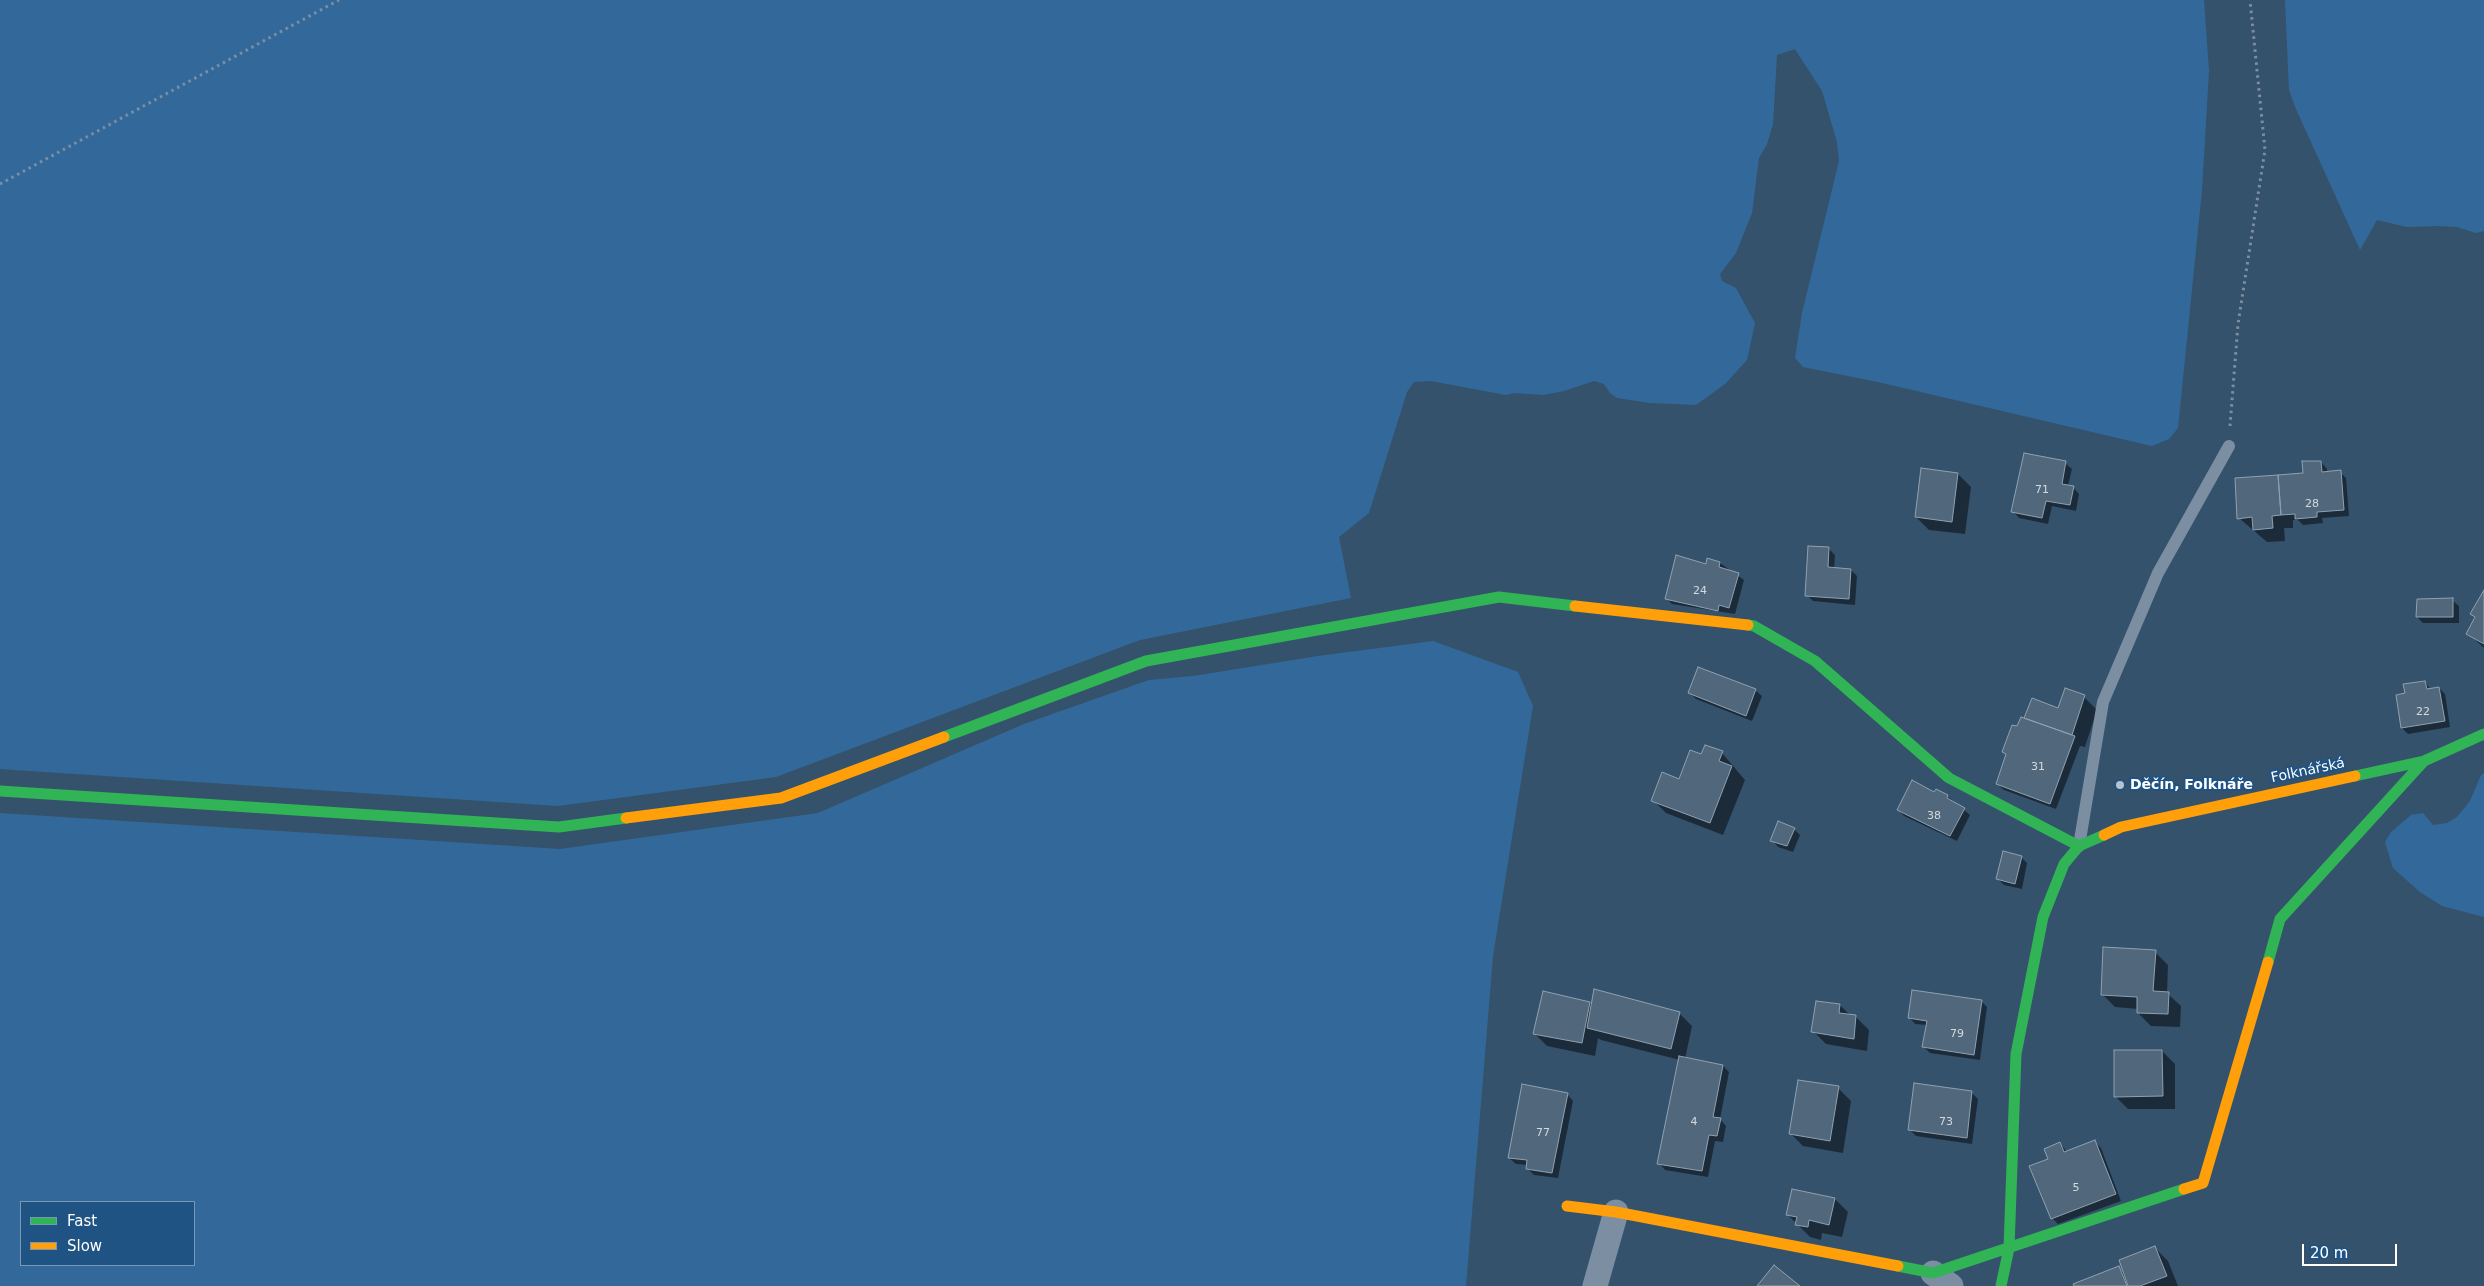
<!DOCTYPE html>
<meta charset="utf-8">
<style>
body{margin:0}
#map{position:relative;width:2484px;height:1286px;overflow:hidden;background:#35526c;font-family:"DejaVu Sans",sans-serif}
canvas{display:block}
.legend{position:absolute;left:20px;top:1201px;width:175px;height:65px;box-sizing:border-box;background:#1f5383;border:1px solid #7998b5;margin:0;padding:6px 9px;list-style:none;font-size:15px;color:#fff}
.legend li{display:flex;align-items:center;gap:10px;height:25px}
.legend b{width:25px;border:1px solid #7998b5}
.scale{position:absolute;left:2302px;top:1244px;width:95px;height:22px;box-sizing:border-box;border:2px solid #fff;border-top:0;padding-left:6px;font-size:15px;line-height:18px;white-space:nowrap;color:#fff;-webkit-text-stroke:4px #1f5383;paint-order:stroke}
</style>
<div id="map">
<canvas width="2484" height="1286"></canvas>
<ul class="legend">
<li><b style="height:6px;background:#30b455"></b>Fast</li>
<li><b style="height:6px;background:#ff9f0a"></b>Slow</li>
</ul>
<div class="scale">20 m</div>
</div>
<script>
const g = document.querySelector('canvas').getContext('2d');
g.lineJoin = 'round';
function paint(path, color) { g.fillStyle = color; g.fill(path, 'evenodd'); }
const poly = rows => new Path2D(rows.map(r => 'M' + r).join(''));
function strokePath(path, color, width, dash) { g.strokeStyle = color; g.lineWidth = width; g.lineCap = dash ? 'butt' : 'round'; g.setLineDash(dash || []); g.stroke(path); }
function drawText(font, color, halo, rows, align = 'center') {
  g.font = font + ' "DejaVu Sans",sans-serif'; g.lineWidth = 4; g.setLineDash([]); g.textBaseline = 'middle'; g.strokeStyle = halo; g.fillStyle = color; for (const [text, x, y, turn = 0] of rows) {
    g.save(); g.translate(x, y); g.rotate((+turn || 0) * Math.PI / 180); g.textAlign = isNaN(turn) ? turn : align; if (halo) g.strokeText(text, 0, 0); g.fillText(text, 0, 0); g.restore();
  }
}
const green = poly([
 [0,0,2204,0,2209,71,2202,190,2178,428,2169,439,2152,446,1878,382,1803,367,1795,358,1802,313,1839,161,1837,142,1822,91,1795,49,1777,55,1773,124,1767,144,1759,158,1752,213,1736,253,1720,274,1722,281,1736,288,1755,323,1747,360,1725,384,1696,405,1650,403,1617,398,1610,393,1604,384,1594,381,1564,391,1543,395,1514,393,1506,395,1431,381,1414,382,1407,392,1369,513,1339,537,1351,598,1140,640,776,777,558,806,0,769],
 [2285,0,2484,0,2484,231,2476,233,2457,227,2438,226,2407,227,2377,220,2360,250,2296,109,2289,90],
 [1433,641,1518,672,1533,706,1493,956,1466,1286,0,1286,0,813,560,849,818,813,1024,724,1149,680,1193,676,1318,656],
 [21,1202,194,1202,194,1265,21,1265],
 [2484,773,2484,917,2442,906,2420,892,2393,868,2385,842,2391,832,2411,815,2423,813,2433,825,2447,823,2457,817,2470,801,2481,775]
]);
const shadow = poly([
 [2321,462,2327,469,2327,473,2340,472,2346,478,2349,516,2322,518,2323,523,2303,525,2298,520,2293,520,2293,528,2284,528,2285,541,2267,542,2239,518],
 [2065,463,2072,469,2068,486,2073,487,2079,494,2076,511,2052,506,2048,524,2019,518,2013,511],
 [1958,474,1971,487,1965,534,1929,530,1916,517],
 [1829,549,1835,555,1834,569,1851,570,1857,576,1855,605,1813,601,1807,595],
 [1708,560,1720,563,1744,580,1735,614,1672,604,1666,598,1706,565],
 [2484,592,2484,648,2468,633,2476,618],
 [2452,600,2459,606,2459,623,2423,623,2417,617],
 [2425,682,2431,690,2439,688,2445,694,2450,727,2408,734,2402,728,2407,694],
 [1755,690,1762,696,1752,721,1696,699,1690,693],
 [2084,697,2097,710,2085,747,2080,746,2056,809,2004,790,1997,784,2007,756,2003,752,2018,727,2030,721,2026,718,2059,709],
 [1722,753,1745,780,1723,835,1666,813,1653,800,1680,780,1702,755],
 [1947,796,1970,815,1957,841,1904,816,1898,810],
 [1794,829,1800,835,1793,852,1778,847,1772,840],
 [2021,857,2027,863,2022,889,2004,885,1998,879],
 [2155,952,2168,965,2167,993,2181,1006,2180,1027,2151,1026,2138,1013,2138,1009,2115,1007,2102,994],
 [1981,1001,1987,1007,1980,1060,1930,1053,1924,1047,1927,1025,1915,1024,1909,1017],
 [1817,1002,1840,1005,1851,1016,1856,1017,1869,1030,1867,1051,1826,1044,1813,1031],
 [1589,1003,1592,1005,1679,1013,1692,1026,1685,1059,1723,1066,1729,1072,1720,1119,1726,1126,1723,1142,1715,1141,1708,1177,1665,1170,1659,1163,1680,1060,1601,1040,1598,1038,1595,1056,1547,1046,1534,1033],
 [2162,1051,2175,1064,2175,1109,2128,1109,2115,1096],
 [1838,1088,1851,1101,1843,1153,1803,1146,1790,1133],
 [1971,1092,1978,1099,1972,1144,1916,1136,1910,1130],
 [1567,1094,1573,1101,1558,1178,1534,1175,1528,1169,1528,1165,1516,1164,1509,1158],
 [2095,1142,2101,1148,2121,1201,2058,1224,2052,1218,2049,1159,2060,1143,2067,1152],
 [1835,1199,1848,1212,1842,1237,1822,1233,1821,1240,1810,1237,1788,1215],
 [2155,1248,2168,1261,2178,1286,2075,1286,2118,1268,2125,1274]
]);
const building = poly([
 [2024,453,2066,461,2062,484,2074,486,2070,505,2046,501,2042,518,2011,512,2024,453],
 [2302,461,2321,461,2322,472,2341,470,2344,510,2317,512,2317,517,2295,519,2295,514,2281,515,2278,475,2303,473,2302,461],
 [1921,468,1958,473,1952,522,1915,517,1921,468],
 [2278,475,2281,515,2272,516,2273,528,2253,530,2252,517,2237,519,2235,478,2278,475],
 [1808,546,1829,547,1828,567,1851,569,1849,599,1805,596,1808,546],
 [1676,555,1706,564,1707,558,1720,562,1719,567,1739,573,1729,608,1719,605,1718,611,1665,599,1676,555],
 [2484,590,2484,644,2466,634,2475,617,2470,614,2484,590],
 [2453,598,2453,617,2416,617,2417,599,2453,598],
 [1698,667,1756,689,1746,716,1688,693,1698,667],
 [2425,681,2427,689,2439,687,2445,721,2401,728,2396,695,2405,693,2403,684,2425,681],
 [2065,688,2085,695,2072,735,2024,718,2032,698,2058,708,2065,688],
 [2021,717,2075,736,2050,804,1996,784,2006,754,2002,752,2012,725,2017,726,2021,717],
 [1705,745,1723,751,1719,761,1732,766,1710,823,1651,801,1662,772,1679,779,1690,750,1701,754,1705,745],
 [1912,780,1934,792,1936,789,1948,795,1947,798,1965,808,1950,836,1897,810,1912,780],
 [1778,821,1795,828,1787,846,1770,841,1778,821],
 [2003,851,2022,856,2015,884,1996,879,2003,851],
 [2103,947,2156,950,2153,991,2169,992,2168,1014,2137,1013,2137,997,2101,995,2103,947],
 [1594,989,1680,1012,1671,1049,1587,1028,1594,989],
 [1912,990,1982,1000,1974,1055,1922,1047,1927,1021,1908,1018,1912,990],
 [1543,991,1590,1002,1582,1043,1533,1034,1543,991],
 [1816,1001,1840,1004,1839,1013,1856,1015,1854,1039,1811,1032,1816,1001],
 [2114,1050,2162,1050,2163,1096,2114,1097,2114,1050],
 [1679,1056,1723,1065,1713,1117,1721,1118,1717,1136,1709,1135,1702,1171,1657,1164,1679,1056],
 [1798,1080,1839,1086,1830,1141,1789,1134,1798,1080],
 [1914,1083,1972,1091,1967,1138,1908,1130,1914,1083],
 [1522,1084,1568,1093,1552,1173,1526,1169,1527,1160,1508,1158,1522,1084],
 [2095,1140,2116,1194,2051,1219,2029,1166,2048,1159,2044,1149,2060,1142,2064,1152,2095,1140],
 [1792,1189,1835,1198,1829,1225,1809,1220,1808,1227,1795,1225,1797,1217,1786,1215,1792,1189],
 [2155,1246,2167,1276,2140,1286,2128,1286,2119,1260,2155,1246],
 [1774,1265,1800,1286,1757,1286,1774,1265],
 [2119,1266,2127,1286,2074,1286,2073,1284,2119,1266]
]);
const path = poly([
 [0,184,339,0],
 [2230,426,2238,324,2265,150,2250,0]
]);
const lane = poly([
 [2079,846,2103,702,2158,573,2229,446]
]);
const street = poly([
 [1933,1273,1951,1286],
 [1595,1286,1616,1212]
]);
const fast = poly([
 [1748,625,1754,626,1815,661,1949,778,2079,846],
 [944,737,1146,661,1499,597,1575,606],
 [2355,776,2424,761,2484,734],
 [0,791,559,827,626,818],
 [2268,962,2280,919,2424,761],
 [1898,1266,1933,1273,2184,1189],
 [2001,1286,2009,1248,2016,1054,2043,917,2064,864,2079,846,2104,835]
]);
const slow = poly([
 [1575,606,1748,625],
 [626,818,781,798,944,737],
 [2104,835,2121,827,2355,776],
 [2184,1189,2203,1183,2268,962],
 [1567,1206,1616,1212,1898,1266]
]);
const markers = [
 [2120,785,5,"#b8c2cc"]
];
const numberNames = [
 ["71",2042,490],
 ["28",2312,504],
 ["24",1700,591],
 ["22",2423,712],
 ["31",2038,767],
 ["38",1934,816],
 ["79",1957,1034],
 ["4",1694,1122],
 ["73",1946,1122],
 ["77",1543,1133],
 ["5",2076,1188]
];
const streetNames = [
 ["Folknářská",2308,771,-12]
];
const poiNames = [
 ["Děčín, Folknáře",2130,785]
];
paint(green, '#33699a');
paint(shadow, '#0007');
paint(building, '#51687c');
strokePath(building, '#8fa1b0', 1);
strokePath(path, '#7c8fa2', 3, [2.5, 4]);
strokePath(lane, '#7c8fa2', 12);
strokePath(street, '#7c8fa2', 25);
strokePath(fast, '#30b455', 11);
strokePath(slow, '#ff9f0a', 11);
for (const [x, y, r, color] of markers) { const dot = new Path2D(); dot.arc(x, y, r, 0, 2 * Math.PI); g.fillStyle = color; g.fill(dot); strokePath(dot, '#1f5383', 2); }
drawText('11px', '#d4d9de', null, numberNames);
drawText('14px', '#fff', '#1f5383', streetNames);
drawText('bold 14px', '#fff', '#1f5383', poiNames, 'left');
</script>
